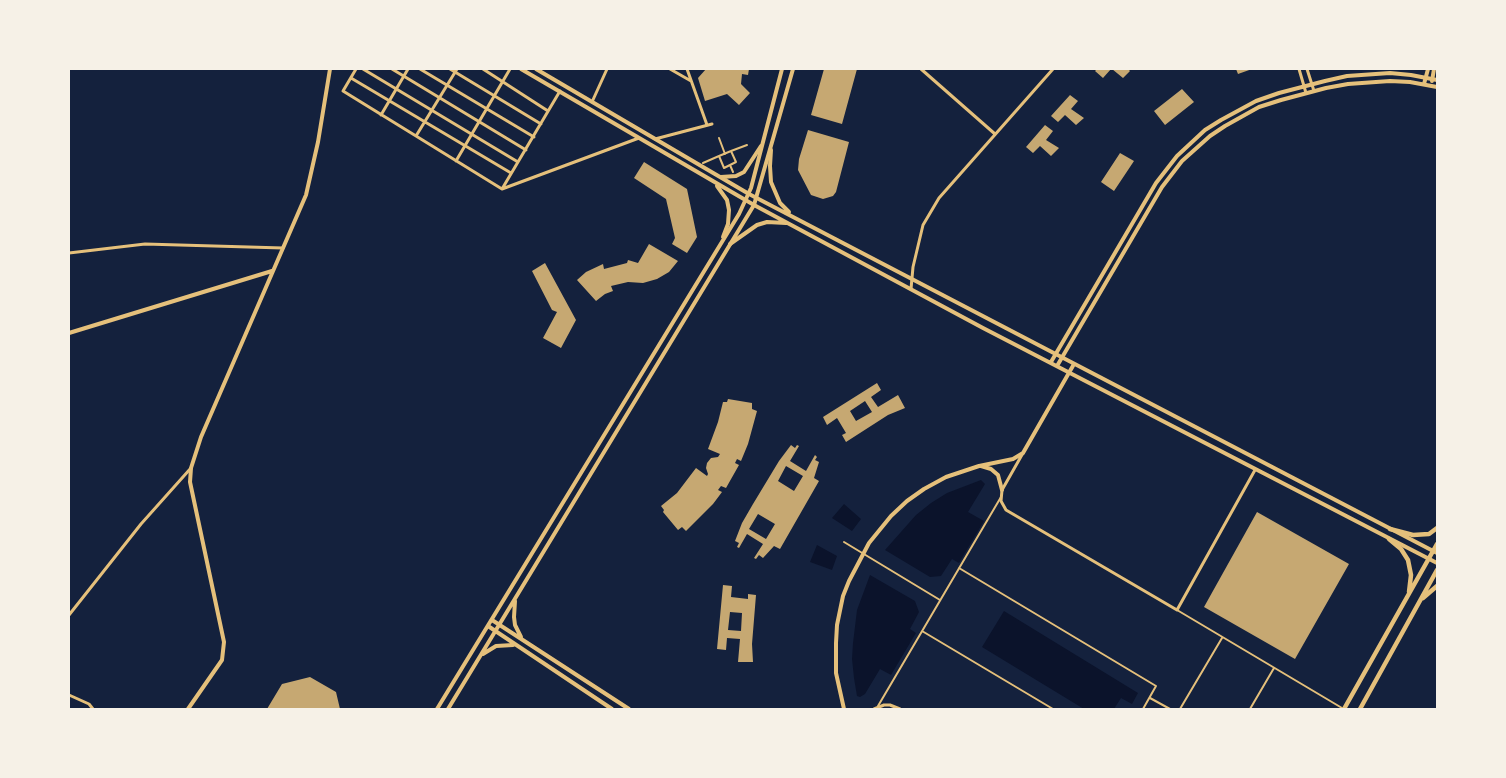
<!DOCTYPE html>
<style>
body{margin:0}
#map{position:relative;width:1506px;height:778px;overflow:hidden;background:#14213d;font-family:"DM Sans",sans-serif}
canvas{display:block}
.frame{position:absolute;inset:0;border:70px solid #f6f1e7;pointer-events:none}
</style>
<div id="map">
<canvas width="1506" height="778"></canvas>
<div class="frame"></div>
</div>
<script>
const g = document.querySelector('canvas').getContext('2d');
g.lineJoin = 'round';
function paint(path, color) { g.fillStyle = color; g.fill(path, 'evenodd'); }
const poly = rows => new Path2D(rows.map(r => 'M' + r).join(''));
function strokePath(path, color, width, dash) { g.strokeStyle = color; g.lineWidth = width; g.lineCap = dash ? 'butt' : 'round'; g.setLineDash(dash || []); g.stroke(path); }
const water = poly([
 [981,480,985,484,968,512,984,521,959,563,952,559,941,576,930,577,885,550,916,515,931,503,947,493],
 [844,504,861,519,852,531,832,518],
 [817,545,837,556,832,570,810,562],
 [870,575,915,601,919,612,910,629,916,633,891,675,880,669,865,694,860,697,857,696,854,678,852,659,853,643,857,610],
 [1004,611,1138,693,1132,704,1121,698,1114,709,1084,709,982,647]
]);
const building = poly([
 [706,69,749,69,748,75,742,74,741,84,750,93,739,105,727,94,705,101,698,78],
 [824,69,857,69,842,124,811,115],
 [1097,69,1111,69,1103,78,1095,71],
 [1112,69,1128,69,1130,71,1123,78],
 [1236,69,1252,69,1238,74],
 [1182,89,1194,102,1165,125,1154,111],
 [1070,95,1078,101,1071,109,1084,118,1076,125,1065,115,1058,122,1051,116],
 [1045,125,1053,131,1046,140,1059,148,1051,156,1040,146,1033,153,1026,147],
 [808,130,849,142,836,192,833,196,823,199,811,195,798,170,799,159],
 [1120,153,1134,161,1114,191,1101,182],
 [644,162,687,189,697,237,687,253,672,244,675,238,666,199,634,178],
 [649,244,678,261,669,272,657,279,643,283,628,282,611,286,613,291,605,294,596,301,577,280,586,272,603,264,604,269,627,263,628,260,638,263],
 [545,263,576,320,561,348,543,338,557,312,552,310,532,271],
 [877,383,881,390,871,397,878,407,898,395,905,408,888,415,846,442,842,435,846,433,837,418,827,425,823,417],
 [865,401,872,412,856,421,850,411],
 [728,399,752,403,752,409,757,411,748,444,741,461,737,459,735,463,739,465,726,488,721,486,718,490,722,492,713,504,686,531,682,527,678,530,663,512,664,510,661,506,677,493,696,468,707,476,708,474,706,468,707,463,711,458,718,457,720,454,708,449,718,422,723,402,727,402],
 [791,445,795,448,797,445,799,446,790,461,806,471,815,455,817,457,815,460,819,462,814,478,819,481,780,549,774,546,763,558,759,555,756,559,754,558,763,544,747,534,739,548,737,547,739,543,735,541,742,523,753,504,779,461],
 [786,466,803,476,794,491,778,481],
 [758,514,775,524,766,539,749,529],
 [1257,512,1349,564,1295,659,1204,607],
 [723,585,732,586,731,597,748,599,748,594,756,595,752,644,753,662,738,662,740,639,727,638,726,650,717,649],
 [730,612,742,613,741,631,728,630],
 [310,677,336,692,340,709,267,709,282,684]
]);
const pedestrian = poly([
 [719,138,725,154],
 [731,151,736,162,724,168,719,156,731,151],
 [731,151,747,145],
 [703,163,719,156],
 [730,165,733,172],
 [844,542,940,600],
 [959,568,1156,686,1143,709],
 [1177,610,1342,708],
 [922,631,1053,709],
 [1150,698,1170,709],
 [878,706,1001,497],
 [1180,709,1222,638],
 [1250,709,1274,668]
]);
const minor = poly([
 [356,69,343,91,502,189,560,91],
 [363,69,518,162],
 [392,69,526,150],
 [420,69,534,137],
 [450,69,541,124],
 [483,69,548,111],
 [670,69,691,81],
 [687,69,707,125],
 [921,69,995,134],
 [1299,69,1306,93],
 [1307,69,1314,91],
 [351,78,511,173],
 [592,102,607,69],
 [381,115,408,69],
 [416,136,457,69],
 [655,139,712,124],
 [456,161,510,69],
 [502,189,639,138],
 [69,253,145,244,283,248],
 [911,289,913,267,923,225,939,198,1053,69],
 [1023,453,1002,490,1001,501,1006,510,1177,610,1255,470],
 [69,615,141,524,191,468],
 [69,695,89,704,93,709],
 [874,709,884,705,890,705,900,709]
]);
const tertiary = poly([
 [521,69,754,205,983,328,1437,563],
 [536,69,749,194,1437,553],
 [1432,81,1434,69],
 [1424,84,1428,69],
 [771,150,770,166,771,182,780,203,789,212],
 [721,177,736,176,744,172,761,146],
 [717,186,727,200,729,210,728,224,723,237],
 [730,244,757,225,767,222,786,223],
 [69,333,272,271],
 [1051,362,1156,183,1177,156,1205,130,1221,120,1256,101,1279,93,1325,81,1347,76,1390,73,1411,75,1437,80],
 [1057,366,1162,187,1182,161,1210,136,1225,126,1259,107,1281,100,1326,88,1348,84,1390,81,1410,82,1437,87],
 [981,466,991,469,998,475,1002,490],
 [188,709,222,660,224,642,190,482,191,468,201,437,306,195,318,142,330,69],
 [844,709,836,673,836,643,837,625,843,596,849,581,869,543,891,516,907,501,924,489,946,477,979,466,1013,459,1023,453,1074,364]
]);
const secondary = poly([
 [515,601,514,617,515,625,521,637],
 [492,620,629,709],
 [488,626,612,709],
 [483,654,496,646,513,645],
 [437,709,739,214,751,188,782,69],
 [448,709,754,205,793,69]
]);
const primary = poly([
 [1390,529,1413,535,1429,534,1437,528],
 [1389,539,1401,549,1408,560,1411,575,1409,592],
 [1423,598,1437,586],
 [1344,709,1437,544],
 [1360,709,1437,570]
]);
paint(water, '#0b132b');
paint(building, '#c6a872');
strokePath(pedestrian, '#e5c07b', 2);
strokePath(minor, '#e5c07b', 3);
strokePath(tertiary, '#e5c07b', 4);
strokePath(secondary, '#e5c07b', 4);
strokePath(primary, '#e5c07b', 4.5);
</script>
